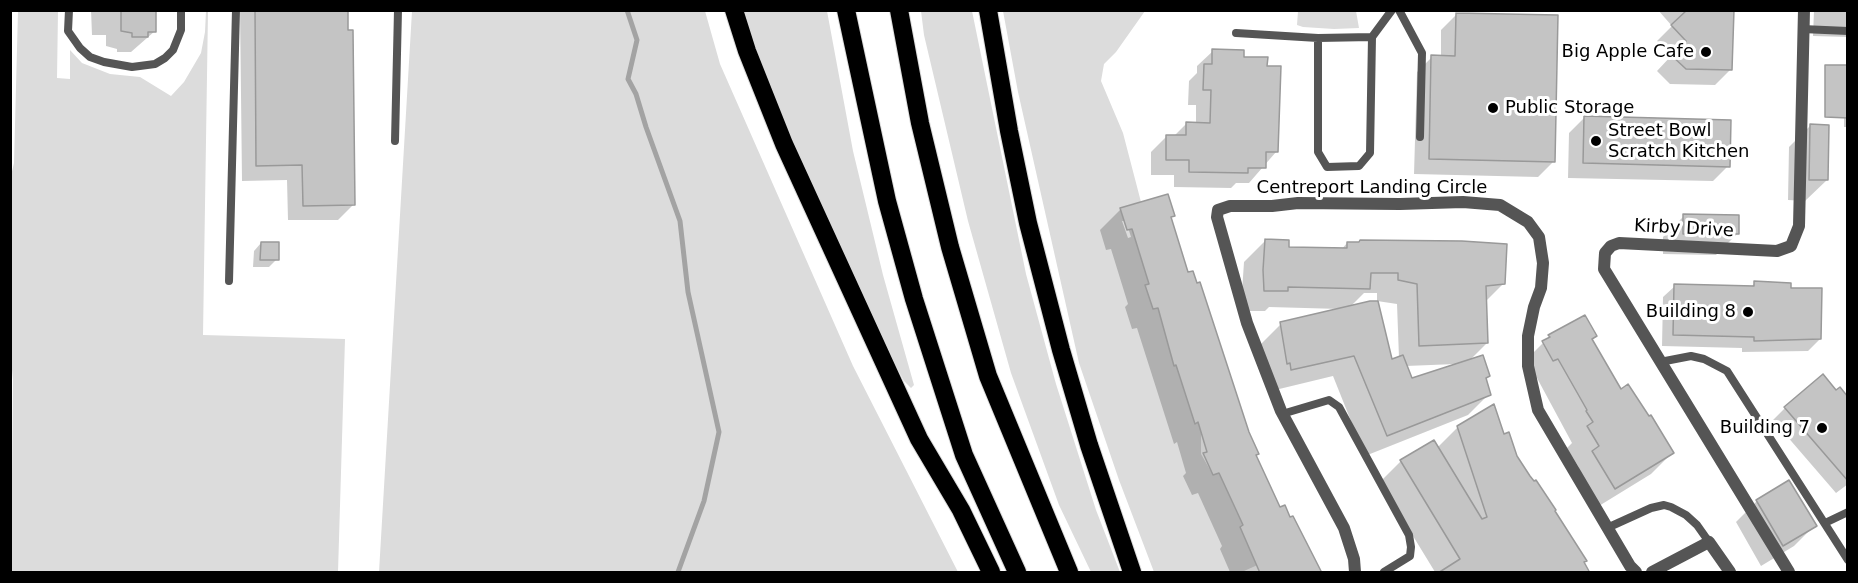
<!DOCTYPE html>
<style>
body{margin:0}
#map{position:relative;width:1858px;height:583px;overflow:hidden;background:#fff;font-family:"DejaVu Sans",sans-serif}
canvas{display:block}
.frame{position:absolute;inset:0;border:12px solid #000;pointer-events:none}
</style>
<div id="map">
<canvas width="1858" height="583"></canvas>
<div class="frame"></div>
</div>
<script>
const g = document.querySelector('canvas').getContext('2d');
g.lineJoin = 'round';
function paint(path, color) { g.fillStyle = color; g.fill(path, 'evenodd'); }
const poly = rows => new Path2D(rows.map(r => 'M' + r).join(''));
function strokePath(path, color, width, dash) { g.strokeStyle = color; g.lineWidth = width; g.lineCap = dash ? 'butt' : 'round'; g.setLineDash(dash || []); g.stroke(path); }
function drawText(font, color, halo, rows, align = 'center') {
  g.font = font + ' "DejaVu Sans",sans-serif'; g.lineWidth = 6; g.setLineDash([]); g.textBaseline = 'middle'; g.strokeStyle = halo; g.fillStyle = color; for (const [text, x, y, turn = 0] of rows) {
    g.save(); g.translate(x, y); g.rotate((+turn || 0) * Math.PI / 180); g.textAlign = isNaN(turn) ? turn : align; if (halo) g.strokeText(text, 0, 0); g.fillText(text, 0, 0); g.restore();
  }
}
const green = poly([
 [18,11,58,11,57,78,70,79,70,50,82,63,110,74,140,77,171,96,184,82,201,53,205,32,206,11,208,11,203,335,345,339,338,572,11,572,13,380,10,348,10,180,14,163],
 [412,11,705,11,720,64,853,366,958,572,379,572],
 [744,11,827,11,853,151,883,275,914,385,911,388,904,381,881,338,769,92],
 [921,11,972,11,1026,274,1056,384,1096,510,1120,572,1091,572,1059,505,1011,373,968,221,924,35],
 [1003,11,1145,11,1116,52,1104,64,1101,81,1123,133,1141,202,1121,208,1121,210,1127,230,1132,229,1149,284,1145,285,1153,309,1172,303,1174,365,1182,364,1182,384,1195,423,1198,422,1201,432,1201,454,1213,475,1219,473,1237,513,1239,512,1245,524,1240,527,1249,547,1262,563,1244,571,1245,572,1154,572,1119,480,1079,363,1018,92],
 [1284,11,1356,11,1359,28,1334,29,1303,27,1297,25,1298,11]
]);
const shadow = poly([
 [91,10,155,10,155,31,131,52,117,52,117,49,106,46,106,35,92,35],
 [240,10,346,10,354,204,338,220,288,220,287,180,242,181],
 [1732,10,1730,70,1715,85,1670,84,1657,71,1671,56,1657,41,1672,26,1658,10],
 [1814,10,1848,10,1848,37,1813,36],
 [1457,14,1553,162,1538,177,1414,174,1417,72,1432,57,1441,57,1441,30],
 [1213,51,1276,152,1249,183,1236,183,1231,188,1174,187,1174,175,1151,175,1151,152,1167,136,1174,136,1186,124,1196,124,1196,105,1188,105,1189,81,1197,73,1197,66],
 [1848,77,1848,127,1844,127,1844,81],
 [1584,118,1728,166,1713,181,1568,178,1569,133],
 [1810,126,1827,180,1805,201,1788,200,1789,147],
 [1121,209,1174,215,1170,219,1187,274,1247,433,1257,454,1255,456,1279,509,1320,572,1230,572,1220,549,1222,546,1198,493,1192,495,1183,476,1186,473,1177,442,1174,444,1137,328,1132,329,1125,307,1128,304,1111,249,1106,250,1100,230],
 [1122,221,1126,221,1131,237,1128,238],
 [1684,216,1737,234,1716,255,1663,254,1663,237],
 [1265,241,1287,248,1341,250,1347,243,1504,283,1485,302,1487,343,1469,361,1489,376,1485,380,1489,394,1468,415,1365,456,1333,376,1271,391,1260,345,1281,324,1340,309,1269,307,1265,311,1244,311,1242,292,1244,262],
 [1364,293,1377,293,1377,301,1397,304,1399,358,1391,361,1348,309],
 [1456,364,1411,380,1406,366],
 [261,243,277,259,269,267,253,267,254,251],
 [1755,283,1790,289,1820,339,1808,351,1742,352,1742,348,1662,346,1663,297,1675,286,1751,287],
 [1585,317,1591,340,1620,391,1672,453,1651,474,1594,509,1578,466,1567,448,1572,443,1537,378,1532,381,1522,364,1549,337],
 [1848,405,1848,484,1836,493,1773,420,1785,408],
 [1458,427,1503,436,1588,572,1435,572,1380,482,1401,461,1437,448],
 [1757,501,1815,525,1794,546,1761,566,1736,522]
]);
const stream = poly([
 [627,10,637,40,628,79,636,94,646,127,680,221,688,292,719,432,704,501,678,572]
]);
const building = poly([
 [121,10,156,10,156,32,148,32,148,37,132,37,132,33,121,31,121,10],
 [255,10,348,10,348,30,353,30,355,205,303,206,302,165,256,166,255,10],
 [1687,10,1734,10,1732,70,1686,69,1671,55,1686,41,1671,25,1687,10],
 [1456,13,1558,15,1555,162,1429,159,1431,55,1455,56,1456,13],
 [1212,49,1244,50,1244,57,1268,57,1267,66,1281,66,1278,152,1266,152,1266,168,1248,168,1248,173,1189,172,1189,160,1166,160,1166,135,1186,135,1186,122,1210,123,1211,90,1203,90,1204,64,1212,64,1212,49],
 [1825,65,1848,65,1848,118,1825,117,1825,65],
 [1584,116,1731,120,1730,167,1583,163,1584,116],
 [1810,124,1829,125,1828,180,1809,180,1810,124],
 [1168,194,1175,216,1171,217,1188,272,1193,271,1197,283,1200,282,1249,432,1259,454,1256,455,1280,507,1285,505,1290,517,1293,516,1322,573,1260,573,1240,527,1243,525,1219,473,1213,475,1203,453,1207,452,1198,422,1195,424,1176,365,1174,366,1158,308,1153,309,1145,285,1149,284,1132,229,1127,230,1120,208,1168,194],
 [1683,214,1739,215,1739,234,1683,234,1683,214],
 [1265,239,1289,240,1289,247,1347,248,1347,242,1359,242,1360,240,1462,241,1507,244,1505,284,1486,286,1488,343,1419,346,1417,284,1398,280,1398,273,1371,273,1370,289,1288,287,1288,291,1264,291,1263,270,1265,239],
 [261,242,279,242,279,260,260,260,261,242],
 [1754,281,1791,283,1791,288,1822,288,1821,339,1754,341,1754,337,1673,335,1674,284,1754,286,1754,281],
 [1370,301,1378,301,1392,359,1403,355,1412,378,1483,355,1490,376,1486,378,1491,395,1387,436,1354,356,1291,370,1290,363,1287,364,1280,322,1370,301],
 [1585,315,1597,336,1592,339,1621,389,1628,384,1649,416,1651,415,1674,453,1615,489,1592,451,1599,446,1587,426,1593,422,1586,411,1587,410,1558,359,1553,361,1542,341,1550,337,1548,335,1585,315],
 [1823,374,1836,390,1840,387,1848,397,1848,481,1784,407,1823,374],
 [1494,404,1504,434,1509,432,1517,456,1530,476,1534,481,1536,480,1556,510,1555,511,1587,561,1584,562,1590,573,1438,573,1460,559,1400,460,1434,440,1482,519,1487,517,1457,426,1494,404],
 [1789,480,1817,526,1783,546,1756,500,1789,480]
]);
const service = poly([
 [69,10,68,31,80,48,90,57,104,62,132,67,155,64,165,58,173,50,181,30,181,10],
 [1399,10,1422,53,1420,137],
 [1802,29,1848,31],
 [1236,33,1318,38,1318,152,1327,167,1359,166,1370,153,1372,37,1392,10],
 [1318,38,1372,37],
 [395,141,398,10],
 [229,281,236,10],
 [1660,362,1691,356,1704,359,1727,371,1848,560],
 [1282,414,1329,400,1339,407,1409,535,1411,547,1410,556,1384,572],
 [1825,523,1848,512],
 [1607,528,1651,508,1664,505,1671,507,1686,515,1697,525,1709,542]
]);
const minor = poly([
 [1355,572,1354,559,1344,528,1281,411,1247,323,1217,217,1218,210,1230,206,1272,206,1298,203,1400,204,1463,202,1500,205,1528,222,1539,237,1543,263,1541,288,1534,307,1528,336,1528,366,1538,410,1630,566,1636,572],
 [1652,572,1709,542,1730,572],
 [1789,572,1604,269,1605,253,1611,246,1619,243,1777,251,1791,246,1799,226,1804,10]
]);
const motorway = poly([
 [734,10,747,51,784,144,919,439,961,510,991,572],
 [846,10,887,201,914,299,964,455,1017,572],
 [899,10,920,123,950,247,988,376,1069,572],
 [988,10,1009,131,1028,223,1061,350,1089,445,1132,572]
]);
const markers = [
 [1706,52,6,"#000"],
 [1493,108,6,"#000"],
 [1596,141,6,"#000"],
 [1748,312,6,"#000"],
 [1822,428,6,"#000"]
];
const poiNames = [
 ["Big Apple Cafe",1694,52],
 ["Public Storage",1505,108,"left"],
 ["Street Bowl",1608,131,"left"],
 ["Scratch Kitchen",1608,152,"left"],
 ["Building 8",1736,312],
 ["Building 7",1810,428]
];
const streetNames = [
 ["Centreport Landing Circle",1372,188],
 ["Kirby Drive",1684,229,3]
];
paint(green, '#dcdcdc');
paint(shadow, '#0003');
strokePath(stream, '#a3a3a3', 5);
paint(building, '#c4c4c4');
strokePath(building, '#999', 1.5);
strokePath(motorway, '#dbdbdb', 20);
strokePath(service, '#555', 8);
strokePath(minor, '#555', 12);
strokePath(motorway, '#000', 18);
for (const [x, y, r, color] of markers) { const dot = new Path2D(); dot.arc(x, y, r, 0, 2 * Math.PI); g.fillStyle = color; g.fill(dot); strokePath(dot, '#fff', 2); }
drawText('18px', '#000', '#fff', poiNames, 'right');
drawText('18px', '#000', '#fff', streetNames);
</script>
